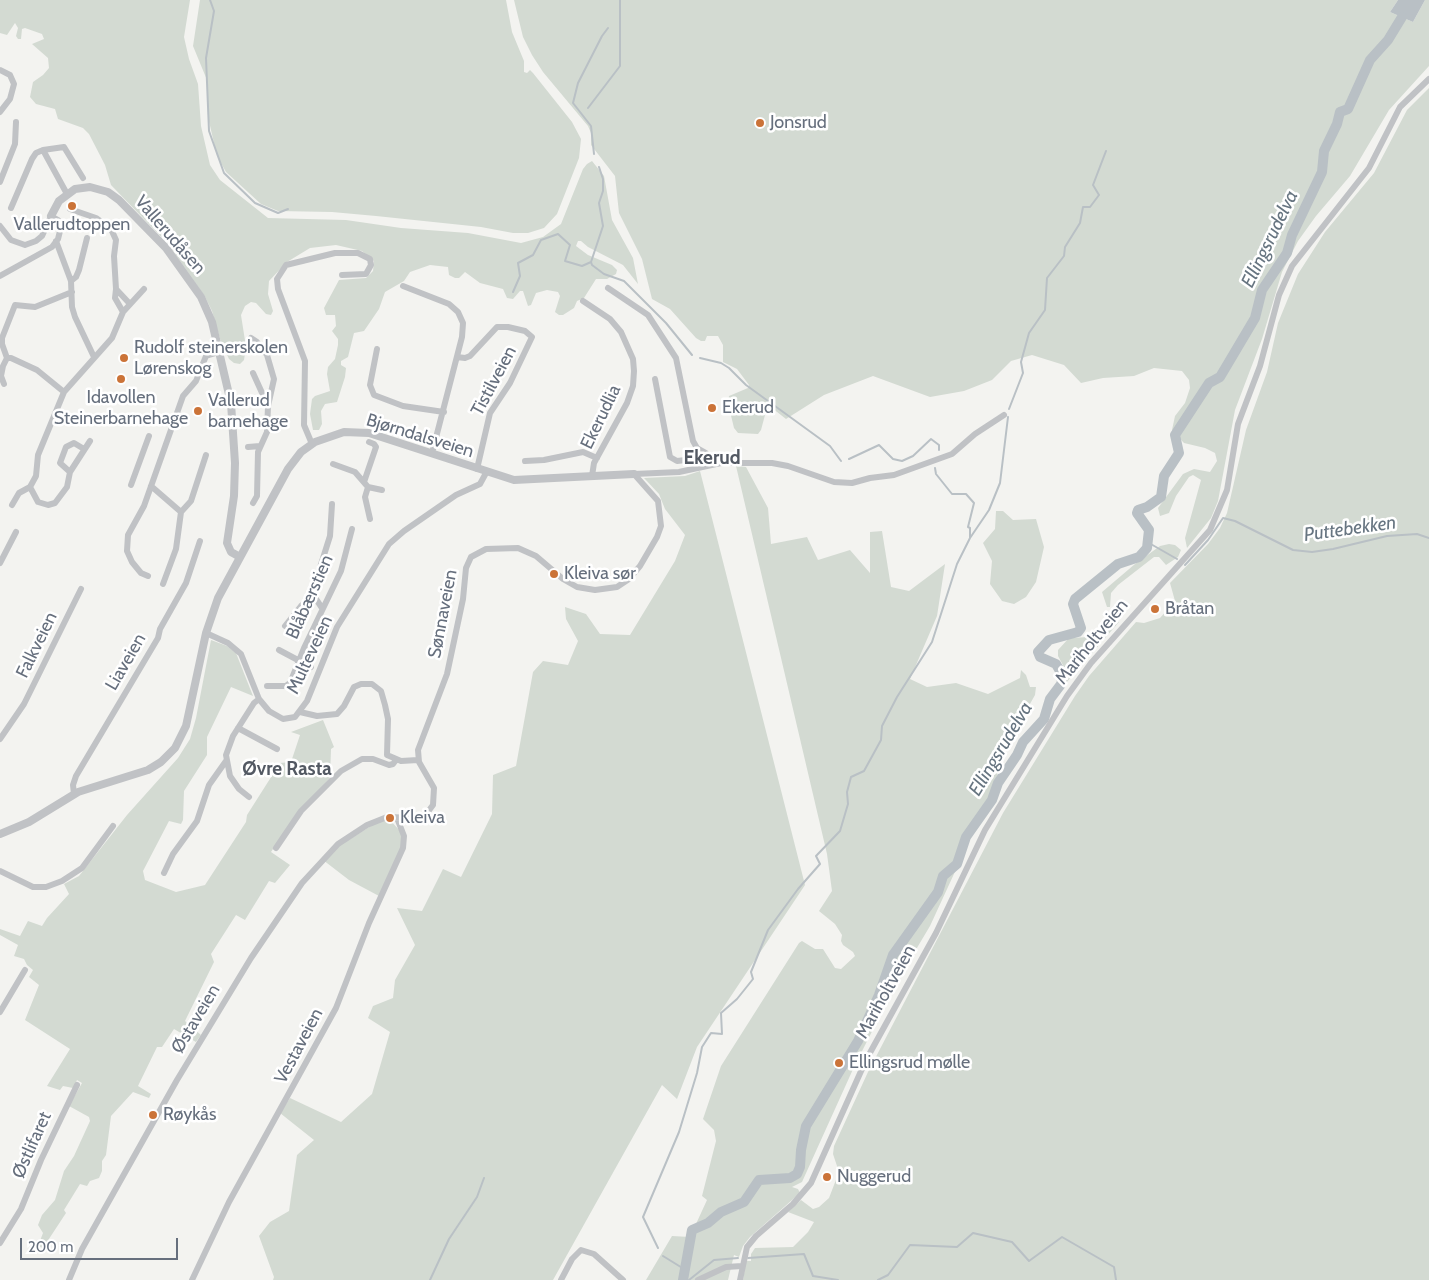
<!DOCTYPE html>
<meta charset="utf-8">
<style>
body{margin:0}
#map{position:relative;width:1429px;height:1280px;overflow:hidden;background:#f3f3f0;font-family:Cabin,sans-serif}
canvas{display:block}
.scale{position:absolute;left:20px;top:1238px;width:158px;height:22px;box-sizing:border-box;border:2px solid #666f7d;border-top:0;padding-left:6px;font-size:15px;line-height:18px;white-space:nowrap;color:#666f7d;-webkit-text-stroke:4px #fff;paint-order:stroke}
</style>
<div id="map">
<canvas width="1429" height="1280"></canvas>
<div class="scale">200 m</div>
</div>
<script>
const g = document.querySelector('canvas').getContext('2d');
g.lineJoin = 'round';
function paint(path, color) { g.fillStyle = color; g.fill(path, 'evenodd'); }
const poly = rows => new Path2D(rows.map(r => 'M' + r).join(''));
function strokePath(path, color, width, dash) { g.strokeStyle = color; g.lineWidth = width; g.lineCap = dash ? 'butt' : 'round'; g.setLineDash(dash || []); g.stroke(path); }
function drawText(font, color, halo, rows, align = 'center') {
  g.font = font + ' Cabin,sans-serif'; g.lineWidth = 5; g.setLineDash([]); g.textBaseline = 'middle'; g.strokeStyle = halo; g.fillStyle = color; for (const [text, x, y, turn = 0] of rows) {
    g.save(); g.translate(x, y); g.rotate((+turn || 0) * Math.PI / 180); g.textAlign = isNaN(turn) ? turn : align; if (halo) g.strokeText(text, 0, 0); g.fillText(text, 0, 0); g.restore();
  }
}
const green = poly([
 [0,0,190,0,184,37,189,59,198,84,201,126,210,165,220,180,268,218,346,220,401,228,468,233,521,243,543,237,561,224,583,169,587,164,592,161,604,176,612,220,633,258,638,284,623,265,588,247,581,241,578,241,576,246,588,255,612,265,617,270,616,274,607,279,596,279,584,298,577,301,574,308,563,315,559,315,555,312,560,296,558,292,547,290,536,293,531,305,528,306,523,291,520,291,513,299,507,298,503,289,480,283,465,272,459,278,455,278,449,275,448,267,430,265,410,272,404,281,385,292,379,309,364,331,354,333,348,357,341,361,341,365,346,368,345,377,337,402,325,404,321,411,322,424,319,430,313,430,310,414,312,399,315,396,330,391,327,374,328,367,335,359,338,345,338,339,332,331,336,326,335,315,326,315,324,308,339,280,366,278,373,271,374,261,362,251,336,245,310,248,287,262,269,281,268,294,273,311,271,315,266,314,256,303,251,302,245,306,241,315,246,347,244,360,240,364,234,363,229,359,221,342,212,311,204,295,168,244,111,185,105,165,89,134,83,128,58,119,55,109,36,104,30,97,33,82,43,75,49,68,48,58,32,44,44,39,42,34,25,28,22,29,21,39,18,39,16,36,18,28,15,23,7,35,0,33],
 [200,0,506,0,512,32,524,61,524,72,527,73,530,70,533,73,572,122,581,139,579,158,557,214,544,228,528,233,513,233,481,227,376,216,332,212,278,211,261,204,226,172,217,156,208,117,207,80,193,46],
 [514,0,1398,0,1390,12,1413,22,1425,0,1429,0,1429,66,1389,110,1350,176,1316,216,1298,241,1282,272,1262,339,1235,410,1218,501,1211,518,1187,548,1185,538,1201,480,1193,475,1189,477,1176,496,1169,513,1160,516,1158,508,1183,474,1194,469,1210,472,1217,461,1215,453,1205,448,1184,443,1172,430,1175,416,1185,403,1190,388,1189,380,1182,371,1154,368,1134,376,1103,378,1081,383,1064,365,1032,355,1011,361,992,380,964,391,930,397,873,376,824,395,786,419,772,408,765,415,761,430,758,434,738,433,734,428,728,403,729,396,748,388,749,385,737,369,723,362,723,345,718,336,707,336,705,341,701,341,696,338,670,309,652,299,642,259,619,213,615,176,591,145,591,133,588,126,543,72,532,55,523,37],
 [1429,88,1429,1280,743,1280,746,1261,751,1261,751,1254,755,1248,793,1247,808,1232,814,1222,788,1212,801,1200,813,1209,819,1207,829,1198,839,1172,833,1154,834,1146,868,1072,1003,813,1075,696,1089,676,1136,622,1144,623,1160,618,1175,601,1170,583,1208,544,1220,528,1227,513,1246,430,1267,372,1278,323,1298,274,1325,232,1374,173,1407,110],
 [736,466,746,467,768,508,771,544,807,537,818,560,850,550,870,573,870,532,882,531,891,587,909,591,945,564,937,616,910,679,927,687,956,683,988,694,1020,678,1021,670,1026,675,1030,687,1036,687,1035,695,1013,734,995,781,986,811,971,837,930,926,899,978,854,1067,802,1182,792,1187,798,1189,800,1193,750,1237,743,1246,739,1257,734,1255,728,1280,646,1280,672,1236,690,1237,707,1200,702,1196,716,1141,714,1130,703,1119,721,1066,799,943,802,941,815,949,823,949,835,968,841,969,855,956,853,952,843,945,841,941,842,935,835,924,819,911,832,891,827,854],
 [700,471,805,885,697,1047,677,1099,662,1085,553,1280,273,1280,274,1277,259,1236,270,1222,289,1211,297,1155,314,1140,280,1113,290,1098,341,1122,372,1094,390,1032,368,1018,373,1006,393,998,395,980,415,945,397,908,422,911,443,869,461,877,492,814,493,775,516,766,533,672,543,661,568,665,578,641,566,619,565,607,586,614,600,634,630,635,675,561,685,535,665,509,659,494,644,478,685,476],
 [996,511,1003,511,1013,520,1036,519,1044,547,1036,582,1026,597,1014,604,1002,601,990,584,992,561,983,543,995,529],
 [1169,544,1175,545,1181,550,1178,557,1166,565,1159,557,1154,557,1118,585,1111,593,1110,607,1107,607,1102,592,1135,564,1160,546],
 [1111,619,1119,622,1066,683,1064,667,1058,656,1058,650,1069,638,1090,637,1097,633,1104,622],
 [211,640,227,646,236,653,253,696,231,687,207,737,207,755,184,791,183,820,181,824,169,821,143,871,145,880,176,892,205,885,246,822,247,815,280,763,291,762,300,735,291,732,323,720,334,747,331,749,330,778,294,817,271,852,290,865,275,883,269,881,245,920,236,915,211,954,214,962,185,1021,201,1035,196,1042,174,1029,162,1047,157,1047,138,1086,151,1094,149,1098,133,1092,111,1116,106,1155,102,1161,102,1171,99,1178,90,1181,87,1186,80,1184,64,1210,66,1213,43,1248,38,1246,43,1233,38,1225,42,1215,55,1200,64,1171,74,1156,90,1121,89,1117,69,1106,82,1083,77,1080,73,1088,63,1086,60,1090,47,1086,70,1049,25,1020,39,985,29,977,33,970,27,965,24,959,14,956,18,945,0,935,0,929,20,936,28,921,42,926,47,918,69,894,64,884,79,876,127,815,178,758,190,739,196,718],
 [389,819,401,832,403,844,379,896,349,880,323,860,334,849,374,824]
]);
const water = poly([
 [1398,0,1425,0,1413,22,1390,12]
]);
const stream = poly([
 [210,0,214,11,206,58,209,131,224,173,255,203,278,213,288,209],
 [588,108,620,66,620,0],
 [594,154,591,126,573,103,578,83,602,36,608,28],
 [599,167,603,179,603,191,599,203,603,226,591,262,592,265,604,274,624,281,666,323,692,355],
 [513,292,520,276,518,263,533,255,541,240,558,234,570,245,565,261,582,266,591,262],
 [700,358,721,363,729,368,746,385,830,446,841,461],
 [1009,409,1023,373,1021,362,1029,333,1045,310,1047,278,1064,256,1065,247,1080,223,1083,207,1090,207,1099,195,1093,185,1106,151],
 [849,459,879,445,893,459,902,461,913,456,931,439,939,445,939,450],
 [935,468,936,474,952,494,966,494,974,503,968,527,970,528,970,538],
 [1149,543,1177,559],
 [1185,565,1208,540,1223,518,1235,521,1293,550,1312,552,1333,549,1387,536,1417,534,1429,538],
 [658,1248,643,1217,679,1132,697,1073,702,1047,711,1033,722,1034,721,1013,737,999,753,979,751,972,768,930,798,889,820,864,816,856,840,831,848,804,847,792,851,777,864,771,881,740,882,726,897,697,932,642,957,564,970,538,989,510,1000,483,1008,417],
 [663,1256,684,1269],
 [748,1258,804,1254,813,1276,838,1280],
 [430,1280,449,1239,477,1197,484,1178],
 [689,1280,714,1260,738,1258],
 [878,1280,888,1275,910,1245,957,1247,973,1233,1012,1242,1029,1261,1062,1237,1114,1267,1116,1280]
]);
const river = poly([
 [683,1280,692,1230,708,1223,721,1212,744,1202,759,1180,790,1178,797,1174,800,1167,801,1150,806,1126,858,1041,879,995,893,955,938,892,943,876,957,864,966,837,992,800,998,783,1017,755,1023,742,1044,719,1050,699,1062,683,1060,671,1056,664,1040,657,1038,652,1049,640,1078,632,1081,628,1073,604,1075,599,1118,564,1139,557,1147,548,1149,530,1137,513,1138,510,1147,507,1161,497,1164,476,1179,453,1175,435,1209,383,1220,377,1255,318,1262,290,1287,253,1292,235,1322,172,1324,151,1337,124,1340,112,1348,109,1370,60,1388,40,1402,17]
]);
const minor = poly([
 [0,70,10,75,14,84,10,99,0,112],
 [43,150,64,147,83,178],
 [0,182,15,144,16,122],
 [11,208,32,159,36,153,43,150,67,194],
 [70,209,96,218,111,229,116,240,114,256,116,289,130,304],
 [0,226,11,240,25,245,36,241,42,236,51,216,58,220,61,227,58,239,52,247,0,276],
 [56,241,71,281,72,307,75,317,94,357],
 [71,281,76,277,79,270,87,238],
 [403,286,449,304,458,312,463,323,462,337,432,453],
 [608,288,648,315,676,358,693,441,697,448,706,453,707,465],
 [116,289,115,298,123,312],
 [583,301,610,319,621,332,633,359,634,371,633,386,627,403,594,463,592,476],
 [251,338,257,342,267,355,274,379,268,406,267,432,258,452,257,496,253,503],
 [377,349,370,385,374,395,403,406,444,412],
 [457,357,465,358,470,356,497,327,508,327,525,331,532,337,510,383,490,413,477,469],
 [7,358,2,344,2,338,15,305,35,307,72,292],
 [253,373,268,406],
 [655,379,670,457,677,461,686,460,699,450],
 [4,384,1,376,3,366,7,358,11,358,37,370,64,392],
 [312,444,304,425,305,361,278,289,277,279,286,265,335,253,358,253,370,259,371,265,366,274,342,275],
 [248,447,260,446],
 [525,461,544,460,583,452,597,458],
 [333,464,355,472,368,487,382,490],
 [70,472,60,463,66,447,74,443,84,449],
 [634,474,679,472,721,463,772,463,788,466,834,482,852,483,870,478,894,475,952,454,975,434,1004,415],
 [364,482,376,447,374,444,369,442],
 [131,485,149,436],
 [151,486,181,512,176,549,163,584],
 [30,487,38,502,48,505,55,503,67,487,70,472,90,441],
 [368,487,365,497,370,519],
 [12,505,19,493,30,487,36,476,38,455,64,392,112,338,123,312,144,289],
 [181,512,191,501,206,455],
 [0,563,16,532],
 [148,576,141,573,132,562,127,551,128,535,144,506,183,396,196,381,206,356,219,352],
 [322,608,312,593,330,536,332,504],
 [285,626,301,606,313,597],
 [206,633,228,643,241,654,259,699,269,711,283,719,295,717,307,701,337,627,389,544,404,531,456,495,480,484,486,473],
 [279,650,311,667],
 [267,686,286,686,290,683,304,648,341,571,352,529],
 [300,712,317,716,337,714,344,706,354,687,361,684,372,684,381,691,385,705,388,719,387,755,401,761,418,760],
 [238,728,277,749],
 [0,739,24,704,81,589],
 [74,794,73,785,76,776,158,638,160,629,186,583,200,541],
 [249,797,239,789,230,776,226,755,233,736,254,703,259,699],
 [276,848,301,811,341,771,362,759,373,759,389,765,393,764,396,760],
 [0,871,33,887,46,887,62,881,82,868,113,826],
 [164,873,173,854,197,821,209,785,226,761],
 [0,1012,25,970],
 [0,1243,21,1209,41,1160,77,1085],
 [69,1280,82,1249,177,1080,251,958,302,883,338,844,367,825,387,817,418,818,427,813,433,805,434,788,419,762,418,750,447,674,463,599,466,568,471,557,486,549,518,548,536,556,563,579,577,587,595,590,617,587,629,579,640,566,657,537,661,526,658,501,634,474],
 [192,1280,229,1202,336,1008,369,923,403,848,404,836,397,818],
 [561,1280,572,1259,581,1250,594,1254,623,1280],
 [698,1280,726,1267,742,1266],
 [740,1280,747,1247,756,1236,793,1204,811,1183,866,1060,936,933,985,830,1067,696,1091,663,1210,530,1227,490,1238,424,1260,366,1279,295,1292,266,1369,168,1400,107,1429,79]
]);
const tertiary = poly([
 [51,216,59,201,75,189,90,187,108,192,119,200,166,248,201,297,212,322,231,403,235,463,234,496,227,543,231,552,240,557],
 [0,834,29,822,78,792,148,770,161,762,175,748,186,726,206,633,218,598,288,469,301,452,315,442,344,432,369,433,514,480,634,474]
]);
const markers = [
 [760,123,5,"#cb7338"],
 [72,206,5,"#cb7338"],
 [124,358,5,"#cb7338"],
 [121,379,5,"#cb7338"],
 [712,408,5,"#cb7338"],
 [198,411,5,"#cb7338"],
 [554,574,5,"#cb7338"],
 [1155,609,5,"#cb7338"],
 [390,818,5,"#cb7338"],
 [839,1063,5,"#cb7338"],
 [153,1115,5,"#cb7338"],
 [827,1177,5,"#cb7338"]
];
const poiNames = [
 ["Jonsrud",770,123],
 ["Vallerudtoppen",72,225,"center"],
 ["Rudolf steinerskolen",134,348],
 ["Lørenskog",134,369],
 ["Idavollen",121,398,"center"],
 ["Steinerbarnehage",121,419,"center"],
 ["Vallerud",208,401],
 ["barnehage",208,422],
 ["Ekerud",722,408],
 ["Kleiva sør",564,574],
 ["Bråtan",1165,609],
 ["Kleiva",400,818],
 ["Ellingsrud mølle",849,1063],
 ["Røykås",163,1115],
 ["Nuggerud",837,1177]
];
const streetNames = [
 ["Vallerudåsen",170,235,49],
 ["Tistilveien",494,381,-62],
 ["Ekerudlia",601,417,-64],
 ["Bjørndalsveien",420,436,17],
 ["Blåbærstien",310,597,-66],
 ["Sønnaveien",443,614,-79],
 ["Mariholtveien",1092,642,-51],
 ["Falkveien",37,645,-64],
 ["Multeveien",310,655,-65],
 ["Liaveien",126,662,-60],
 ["Mariholtveien",886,992,-61],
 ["Østaveien",196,1019,-59],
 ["Vestaveien",299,1046,-62],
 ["Østlifaret",32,1145,-66]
];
const waterNames = [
 ["Ellingsrudelva",1270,239,-64],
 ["Puttebekken",1350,529,-8],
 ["Ellingsrudelva",1001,749,-59]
];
const neighbourhoodNames = [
 ["Ekerud",712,458],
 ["Øvre Rasta",287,769]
];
paint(green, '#d3dad2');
paint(water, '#b9c0c5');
strokePath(stream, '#b9c0c5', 2);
strokePath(river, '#b9c0c5', 10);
strokePath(minor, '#c0c2c5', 6);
strokePath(tertiary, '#c0c2c5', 8);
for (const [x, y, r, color] of markers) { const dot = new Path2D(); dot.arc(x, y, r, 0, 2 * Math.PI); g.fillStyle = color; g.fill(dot); strokePath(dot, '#fff', 2); }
drawText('18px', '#666f7d', '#fff', poiNames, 'left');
drawText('18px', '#666f7d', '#fff', streetNames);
drawText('italic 19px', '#677581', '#fff', waterNames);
drawText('bold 19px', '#535963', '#fff', neighbourhoodNames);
</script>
